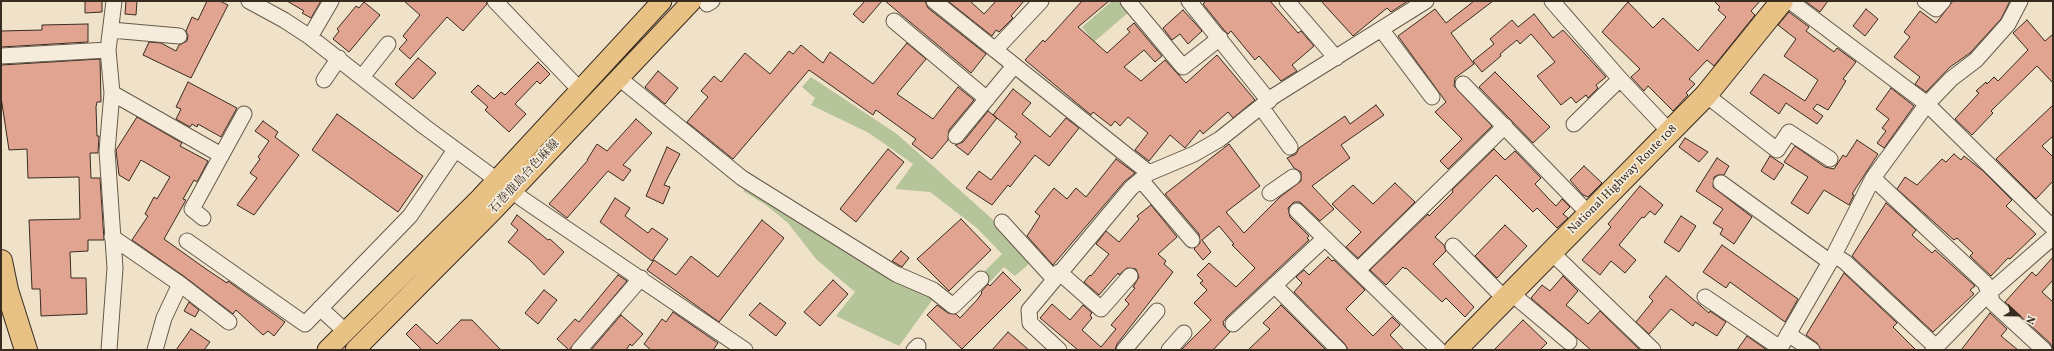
<!DOCTYPE html>
<meta charset="utf-8">
<style>
body{margin:0}
#map{position:relative;width:2054px;height:351px;overflow:hidden;background:#f0e2c9;font-family:Vollkorn,serif}
canvas{display:block}
.frame{position:absolute;inset:0;border:2px solid #382b20;pointer-events:none}
.north{position:absolute;left:1998px;top:295px;width:40px;height:40px;-webkit-text-stroke:3px #f5ecdc;paint-order:stroke;rotate:112deg;font-size:11px;font-weight:700;line-height:16px;text-align:center;color:#382b20}
.north::after{content:'';display:block;margin:auto;width:14px;height:18px;background:#382b20;clip-path:polygon(50% 0,100% 100%,50% 72%,0 100%)}
</style>
<div id="map">
<canvas width="2054" height="351"></canvas>
<div class="frame"></div>
<div class="north">N</div>
</div>
<script>
const g = document.querySelector('canvas').getContext('2d');
g.lineJoin = 'round';
function paint(path, color) { g.fillStyle = color; g.fill(path, 'evenodd'); }
const poly = rows => new Path2D(rows.map(r => 'M' + r).join(''));
function strokePath(path, color, width, dash) { g.strokeStyle = color; g.lineWidth = width; g.lineCap = dash ? 'butt' : 'round'; g.setLineDash(dash || []); g.stroke(path); }
function drawText(font, color, halo, rows, align = 'center') {
  g.font = font + ' Vollkorn,"Noto Serif JP",serif'; g.lineWidth = 3.5; g.setLineDash([]); g.textBaseline = 'middle'; g.strokeStyle = halo; g.fillStyle = color; for (const [text, x, y, turn = 0] of rows) {
    g.save(); g.translate(x, y); g.rotate((+turn || 0) * Math.PI / 180); g.textAlign = isNaN(turn) ? turn : align; if (halo) g.strokeText(text, 0, 0); g.fillText(text, 0, 0); g.restore();
  }
}
const green = poly([
 [1112,1,1121,1,1130,11,1094,42,1082,27],
 [811,77,897,134,1000,226,1031,262,1015,276,1004,267,990,282,981,275,1002,254,977,228,930,192,895,189,913,164,869,133,811,105,815,98,802,87],
 [746,188,933,299,899,346,836,316,855,292,816,259,788,223,766,205,743,191]
]);
const building = poly([
 [85,1,102,1,102,12,85,13,85,1],
 [126,1,137,1,136,15,125,14,126,1],
 [207,1,220,1,228,5,191,78,143,55,149,42,161,43,176,51,179,45,187,41,188,36,186,31,192,17,198,20,207,1],
 [287,1,321,1,311,18,302,13,304,11,287,1],
 [404,1,486,1,487,4,463,31,447,17,410,59,399,49,407,40,403,36,420,15,404,1],
 [865,1,882,1,863,23,853,14,865,1],
 [885,1,925,1,928,8,986,54,971,73,885,1],
 [948,1,970,1,984,14,996,1,1024,1,1011,16,1013,18,999,32,996,30,992,36,948,1],
 [1082,1,1109,1,1078,27,1107,53,1130,32,1127,29,1134,23,1162,56,1155,62,1144,50,1124,67,1141,81,1165,60,1186,83,1217,55,1255,100,1233,118,1228,112,1203,134,1200,130,1185,148,1170,135,1149,161,1135,150,1148,133,1128,117,1120,126,1115,121,1111,126,1093,112,1091,115,1025,60,1043,40,1045,42,1082,1],
 [1206,1,1270,1,1298,33,1301,31,1314,46,1292,65,1297,71,1281,81,1259,56,1255,60,1231,31,1228,34,1224,30,1203,4,1206,1],
 [1321,1,1408,1,1391,12,1387,8,1353,36,1321,1],
 [1474,1,1493,1,1451,33,1474,64,1455,78,1454,86,1492,126,1448,169,1440,161,1462,139,1435,112,1446,102,1398,36,1435,9,1446,23,1474,1],
 [1714,1,1760,1,1751,11,1755,15,1714,66,1707,60,1689,79,1695,84,1686,93,1688,95,1673,111,1648,86,1644,91,1631,77,1640,69,1602,32,1628,2,1653,28,1663,18,1698,51,1726,17,1718,10,1720,7,1714,1],
 [1805,1,1828,1,1820,12,1805,1],
 [1953,1,2010,1,2001,19,1970,53,1950,67,1926,92,1915,84,1920,77,1894,57,1910,37,1904,32,1920,11,1936,23,1953,1],
 [364,2,380,15,349,52,333,39,339,31,337,29,347,17,356,6,359,8,364,2],
 [1866,9,1878,19,1865,36,1853,26,1866,9],
 [1183,10,1202,31,1188,44,1180,34,1172,40,1163,28,1183,10],
 [1789,12,1809,27,1806,31,1834,52,1837,48,1856,62,1843,79,1846,81,1828,110,1817,104,1813,109,1823,116,1817,124,1786,103,1779,114,1750,93,1764,74,1805,101,1818,80,1784,56,1796,39,1778,25,1789,12],
 [1534,14,1553,38,1563,30,1606,77,1596,85,1598,88,1588,98,1586,95,1576,103,1571,97,1561,105,1537,76,1555,62,1531,34,1520,44,1517,40,1500,54,1501,56,1482,72,1473,61,1494,44,1490,39,1512,20,1518,27,1534,14],
 [2027,20,2045,41,2053,34,2053,83,2037,66,1991,111,1993,113,1972,135,1955,119,1979,93,1976,91,1986,82,1987,84,1994,77,1998,81,2028,50,2013,33,2027,20],
 [88,24,88,42,1,47,1,31,42,30,42,25,88,24],
 [907,43,926,59,897,94,933,119,958,87,974,100,949,130,948,140,932,159,912,144,916,139,876,110,873,115,809,70,733,159,687,122,708,97,701,91,714,76,721,82,745,53,770,74,789,51,793,54,801,45,823,63,830,52,873,84,907,43],
 [418,58,436,73,413,99,395,84,418,58],
 [100,59,101,102,97,102,96,107,97,136,99,136,98,153,90,153,91,178,100,178,104,240,88,240,88,251,70,252,71,278,86,278,87,314,41,316,40,289,32,289,29,220,80,219,79,177,28,178,27,149,9,150,1,97,1,65,100,59],
 [538,62,550,74,540,84,537,81,515,104,526,114,509,132,485,110,488,107,471,92,478,85,494,99,501,92,505,95,538,62],
 [658,71,678,88,665,104,645,87,658,71],
 [1495,72,1550,127,1533,143,1479,87,1495,72],
 [188,82,237,108,221,137,198,124,197,127,192,124,190,127,176,119,181,109,176,107,188,82],
 [1891,88,1914,106,1884,148,1877,143,1886,131,1882,128,1889,119,1876,109,1891,88],
 [1013,89,1031,103,1022,114,1050,137,1066,118,1079,128,1049,166,1035,155,1010,187,1008,185,992,205,966,188,979,171,991,180,1021,142,1015,137,1017,134,993,115,1013,89],
 [1376,105,1384,115,1341,145,1350,158,1312,186,1334,209,1320,221,1300,202,1294,202,1288,208,1290,217,1309,236,1307,238,1309,240,1227,317,1223,322,1224,326,1230,332,1213,350,1181,350,1211,320,1194,303,1207,290,1200,283,1203,281,1197,275,1209,263,1236,287,1255,268,1232,245,1234,244,1219,226,1202,240,1211,252,1203,260,1194,249,1200,243,1199,234,1165,194,1229,144,1260,186,1226,212,1244,233,1280,197,1301,181,1301,172,1294,168,1287,158,1296,154,1299,148,1345,116,1350,124,1376,105],
 [2053,105,2053,136,2042,146,2053,157,2053,181,2036,199,1996,159,2053,105],
 [988,111,997,118,968,155,955,145,963,142,988,111],
 [337,114,423,176,398,212,312,150,337,114],
 [137,117,182,143,180,146,208,161,197,182,194,180,183,199,186,200,164,239,206,269,227,283,228,281,285,322,274,336,268,331,263,335,236,310,233,314,185,277,132,240,148,216,145,214,154,197,157,199,170,177,141,160,129,181,119,175,116,150,137,117],
 [636,119,652,133,623,165,631,170,623,181,608,171,567,218,549,204,588,160,587,160,597,144,607,151,636,119],
 [263,121,278,132,275,137,299,155,254,215,237,205,257,178,250,173,260,159,258,157,269,141,255,131,263,121],
 [1685,138,1708,152,1699,162,1679,147,1685,138],
 [1857,140,1878,154,1852,194,1854,195,1849,205,1824,190,1808,214,1791,203,1808,177,1784,162,1795,146,1825,167,1834,169,1843,155,1846,157,1857,140],
 [667,147,680,154,664,185,670,187,663,204,646,196,667,147],
 [888,149,904,162,856,222,840,209,888,149],
 [1494,149,1505,160,1515,151,1541,178,1535,184,1548,198,1556,206,1562,199,1570,207,1563,214,1568,218,1557,228,1537,208,1533,212,1496,175,1435,237,1444,245,1446,251,1433,264,1474,307,1465,317,1446,298,1442,302,1406,268,1405,269,1403,267,1386,285,1370,270,1428,214,1429,216,1453,192,1452,190,1494,149],
 [1954,154,1961,160,1964,156,1983,171,2012,200,2006,206,2036,234,2010,259,2008,258,1991,276,1970,256,1973,253,1957,238,1954,240,1897,189,1905,177,1917,185,1942,159,1946,162,1954,154],
 [1770,156,1784,165,1774,180,1761,171,1770,156],
 [1717,158,1729,166,1724,175,1718,175,1714,177,1713,187,1752,217,1734,244,1720,234,1723,229,1713,223,1723,209,1696,191,1717,158],
 [1116,159,1135,173,1124,182,1053,265,1027,236,1040,216,1035,212,1054,188,1067,199,1076,188,1086,197,1116,159],
 [1584,166,1602,183,1588,197,1583,195,1570,180,1584,166],
 [1395,183,1415,202,1358,258,1346,247,1361,232,1332,204,1353,185,1373,204,1395,183],
 [1640,186,1663,205,1655,215,1650,211,1644,218,1642,217,1619,245,1636,260,1625,273,1611,261,1600,275,1582,260,1611,227,1608,224,1640,186],
 [615,198,630,208,625,216,648,233,652,228,668,239,652,261,600,222,615,198],
 [1886,203,1916,230,1912,235,1932,253,1935,250,1975,286,1970,290,1974,294,1933,332,1852,256,1886,203],
 [1151,205,1177,237,1158,254,1166,261,1164,264,1173,272,1117,344,1115,350,1078,350,1040,318,1052,304,1070,320,1083,305,1092,313,1090,315,1092,318,1082,330,1101,347,1116,329,1111,325,1129,304,1125,300,1135,288,1133,287,1139,277,1136,269,1127,268,1119,275,1118,273,1099,295,1084,282,1090,275,1091,276,1109,254,1096,244,1106,231,1119,242,1139,219,1137,216,1151,205],
 [517,215,548,240,550,239,564,252,544,275,530,260,508,242,518,230,511,224,517,215],
 [1681,216,1696,226,1679,252,1664,242,1681,216],
 [961,219,991,250,949,291,917,259,961,219],
 [762,220,784,238,719,322,647,270,654,260,676,275,691,256,718,277,762,220],
 [1505,225,1527,246,1497,278,1475,256,1505,225],
 [1722,245,1798,299,1785,322,1730,282,1726,288,1703,272,1722,245],
 [901,251,909,258,902,267,892,261,901,251],
 [1328,257,1332,261,1334,260,1365,290,1346,309,1373,336,1392,317,1400,325,1390,335,1404,350,1348,350,1345,344,1294,292,1302,283,1296,277,1304,270,1309,275,1328,257],
 [2053,257,2053,280,2042,292,2053,302,2053,350,2050,343,2005,302,2032,272,2036,276,2053,257],
 [1003,272,1021,290,962,349,927,315,937,305,948,313,956,314,960,318,977,300,982,293,981,292,988,284,990,286,1003,272],
 [1844,273,1897,323,1893,327,1916,350,1821,350,1817,343,1806,335,1844,273],
 [618,275,627,281,569,350,557,339,575,319,579,322,618,275],
 [1563,276,1578,291,1566,305,1571,309,1588,324,1600,311,1640,350,1591,350,1531,298,1542,285,1550,291,1563,276],
 [1666,276,1709,313,1710,311,1726,322,1717,336,1695,322,1693,326,1671,309,1649,334,1636,322,1653,301,1649,297,1666,276],
 [833,280,848,294,820,326,804,312,833,280],
 [544,290,557,300,538,324,525,313,544,290],
 [189,302,199,310,195,317,184,311,189,302],
 [760,303,786,323,776,336,749,315,760,303],
 [1281,305,1326,350,1248,350,1270,329,1263,323,1281,305],
 [673,312,718,343,713,350,651,350,644,344,662,319,666,322,673,312],
 [1990,313,2007,329,2001,336,2018,350,1961,350,1990,313],
 [621,315,643,334,632,346,630,344,626,350,591,350,621,315],
 [461,320,472,320,501,350,422,350,406,334,416,324,437,344,461,320],
 [1523,320,1547,343,1540,350,1494,350,1523,320],
 [191,329,210,342,204,350,176,350,191,329],
 [1008,332,1029,350,992,350,1008,332],
 [1747,336,1767,350,1737,350,1747,336]
]);
const minor = poly([
 [249,1,284,20,310,37,425,127,524,200,745,350],
 [495,1,579,89],
 [934,1,1149,173],
 [1128,1,1183,67,1220,38],
 [1189,1,1269,101],
 [1287,1,1336,58],
 [1552,1,1620,79,1670,132],
 [1790,1,1927,104,2053,228],
 [1925,1,1936,9,1943,1],
 [707,4,712,1],
 [894,21,987,99],
 [1381,29,1432,97],
 [111,30,179,36],
 [310,37,331,1],
 [995,50,1041,1],
 [1,56,108,50],
 [362,77,388,44],
 [619,78,742,178,896,274,933,290,953,306,981,279],
 [324,80,339,58],
 [1463,84,1589,214],
 [112,93,221,155],
 [1706,95,1777,150,1789,132,1830,159],
 [1261,107,1290,147],
 [1574,124,1620,79],
 [956,136,1014,66],
 [1873,178,1985,283,1993,303,2044,350],
 [1141,180,1192,240],
 [1721,183,1830,262],
 [1270,193,1293,177],
 [1297,211,1439,350],
 [203,218,192,209,244,114],
 [1002,222,1054,279],
 [112,237,180,284,229,322],
 [187,241,305,324,410,216,455,150],
 [1453,246,1505,299],
 [1551,252,1653,350],
 [1834,255,1845,262,1936,347],
 [1358,270,1505,126],
 [1059,272,1101,309,1130,276],
 [1274,285,1339,350],
 [1511,293,1569,342],
 [1705,297,1780,348],
 [320,308,346,332],
 [1233,324,1325,238],
 [1788,334,1812,350],
 [109,350,115,268,107,151,112,93,108,50,114,1],
 [155,350,164,318,180,284],
 [579,350,641,278],
 [914,350,918,346],
 [1059,350,1030,323,1029,310,1131,188,1149,173,1194,154,1220,139,1274,96,1426,1],
 [1124,350,1157,311],
 [1169,350,1184,333],
 [1779,350,1834,255,1873,178,1927,104,1951,79,1976,60,2008,24,2020,1],
 [1933,350,1990,292,2053,237]
]);
const major = poly([
 [327,350,480,198,662,1],
 [355,350,494,210,692,1]
]);
const highway = poly([
 [1,261,7,290,26,350],
 [1455,350,1706,95,1782,1]
]);
const streetNames = [
 ["石巻鹿島台色麻線",525,177,-47],
 ["National Highway Route 108",1623,180,-45]
];
paint(green, '#b6c499');
paint(building, '#e0a491');
strokePath(building, '#382b20', 1);
strokePath(minor, '#66594a', 17);
strokePath(major, '#382b20', 21);
strokePath(highway, '#382b20', 24);
strokePath(minor, '#f5ecdc', 15);
strokePath(major, '#e8c184', 19);
strokePath(highway, '#e8c184', 22);
drawText('12px', '#382b20', '#f5ecdc', streetNames);
</script>
